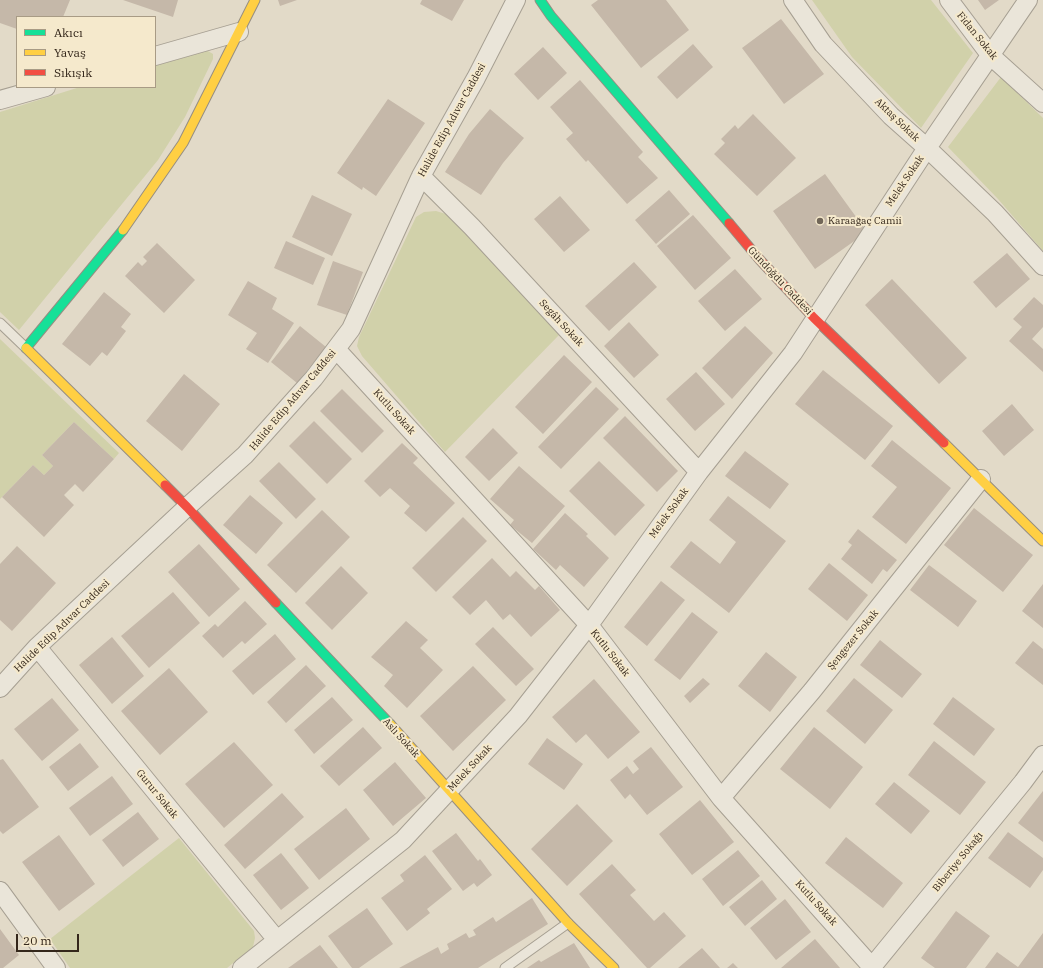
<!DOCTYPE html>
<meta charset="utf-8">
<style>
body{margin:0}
#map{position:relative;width:1043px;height:968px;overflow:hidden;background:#e2dac8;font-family:"IBM Plex Serif",serif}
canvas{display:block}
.legend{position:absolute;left:16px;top:16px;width:140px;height:72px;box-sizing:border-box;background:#f5e9cc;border:1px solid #a89b85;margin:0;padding:5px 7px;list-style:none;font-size:12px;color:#34271b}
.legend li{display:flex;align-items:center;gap:8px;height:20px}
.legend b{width:20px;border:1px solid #a89b85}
.scale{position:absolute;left:16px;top:934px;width:63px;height:18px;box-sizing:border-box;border:2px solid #34271b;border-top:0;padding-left:5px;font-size:12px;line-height:14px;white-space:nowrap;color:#34271b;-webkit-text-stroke:3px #f5e9cc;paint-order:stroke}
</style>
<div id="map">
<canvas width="1043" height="968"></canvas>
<ul class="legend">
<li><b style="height:5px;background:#16e098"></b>Akıcı</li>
<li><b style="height:5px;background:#ffcf43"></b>Yavaş</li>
<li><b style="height:5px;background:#f24e42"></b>Sıkışık</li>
</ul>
<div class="scale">20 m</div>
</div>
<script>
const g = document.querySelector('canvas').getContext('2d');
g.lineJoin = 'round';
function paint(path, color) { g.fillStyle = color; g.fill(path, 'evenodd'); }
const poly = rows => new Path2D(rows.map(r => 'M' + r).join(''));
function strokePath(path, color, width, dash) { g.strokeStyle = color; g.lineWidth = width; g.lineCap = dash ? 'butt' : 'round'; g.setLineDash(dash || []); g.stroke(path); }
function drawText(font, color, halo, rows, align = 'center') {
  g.font = font + ' "IBM Plex Serif",serif'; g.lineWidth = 4; g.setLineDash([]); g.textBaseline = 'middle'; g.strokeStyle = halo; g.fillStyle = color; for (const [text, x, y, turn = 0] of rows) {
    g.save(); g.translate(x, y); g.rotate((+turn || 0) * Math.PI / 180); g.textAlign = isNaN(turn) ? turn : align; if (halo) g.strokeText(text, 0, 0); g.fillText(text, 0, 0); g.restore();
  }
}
const green = poly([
 [812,0,931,0,973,53,921,128,852,57],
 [196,51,208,51,213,54,213,59,185,117,158,160,19,330,0,312,0,112,80,87,155,87,155,64],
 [1001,77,1043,118,1043,251,998,199,948,147],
 [436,211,446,214,479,246,559,335,445,452,362,356,357,346,359,337,416,217,424,212],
 [0,339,119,453,114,459,74,422,42,455,53,466,44,475,33,465,0,499],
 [179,838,254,931,255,938,253,947,227,968,70,968,50,939]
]);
const building = poly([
 [0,0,70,0,63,17,17,17,17,29,0,23],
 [123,0,178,0,173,17],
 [278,0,297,0,280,6],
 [422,0,464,0,452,21,420,4],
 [598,0,666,0,689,30,641,68,591,5],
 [978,0,999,0,985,10],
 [781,19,824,74,784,104,742,48],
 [693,44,713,67,677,99,657,77],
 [543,47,567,73,538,100,514,74],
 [580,80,643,152,638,157,658,178,627,204,588,160,586,162,566,139,573,133,550,107],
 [388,99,425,123,376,196,363,187,362,190,337,173],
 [490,109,524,138,503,163,481,195,445,172,469,134],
 [753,114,796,158,757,196,714,154,725,143,721,139,735,125,738,129],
 [825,174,867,232,815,269,773,211],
 [669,190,690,214,656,244,635,220],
 [312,195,352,214,332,256,292,237],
 [560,196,590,230,564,252,534,219],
 [693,215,731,258,695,290,657,246],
 [286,241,325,258,313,285,274,268],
 [157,243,195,280,164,313,125,276,138,262,142,266,147,261,143,257],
 [1007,253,1030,279,996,308,973,282],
 [333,261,363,272,347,315,317,305],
 [634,262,657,287,609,331,585,306],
 [735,269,762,299,725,331,698,301],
 [892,279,967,358,939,384,865,305],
 [248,281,277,298,272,309,294,323,268,363,246,349,257,333,228,315],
 [104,292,131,314,121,327,126,331,107,356,102,352,90,366,62,344],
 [1034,297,1043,305,1043,327,1032,339,1043,349,1043,372,1009,341,1022,327,1013,319],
 [629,322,659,355,634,378,604,346],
 [300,326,326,347,297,383,271,362],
 [745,326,773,353,732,399,702,368],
 [564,355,592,382,543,434,515,407],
 [823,370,893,426,865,460,795,404],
 [696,372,725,404,695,431,666,399],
 [184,374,220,404,182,451,146,421],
 [596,387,619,409,561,469,538,447],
 [342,389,384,431,362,453,320,411],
 [1012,404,1034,430,1004,456,982,431],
 [625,416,678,471,657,492,603,438],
 [314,421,352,459,327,484,289,446],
 [74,422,114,459,83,492,75,484,64,495,74,505,44,537,2,497,33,465,44,475,53,466,42,455],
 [493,428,518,453,489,481,465,457],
 [892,440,951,488,906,544,872,517,897,487,871,466],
 [402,443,418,458,413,463,455,503,426,532,404,513,410,506,390,488,380,497,364,481],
 [745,451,789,484,770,509,725,476],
 [599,461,645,505,615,536,569,491],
 [279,462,316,499,296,519,259,481],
 [519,466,565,506,532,543,510,525,514,520,490,499],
 [250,495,283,523,256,554,223,525],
 [728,496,786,541,729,613,670,567,691,541,720,564,736,542,709,520],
 [974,508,1033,555,1003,592,944,545],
 [322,510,350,537,296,593,267,565],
 [565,513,588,534,586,536,609,558,584,587,560,565,556,570,533,549],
 [463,517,487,541,436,592,412,568],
 [858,529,897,560,887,572,883,569,872,584,841,559,852,545,848,542],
 [199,544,240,589,209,617,168,572],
 [17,546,56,583,12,631,0,620,0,564],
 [492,558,510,577,516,571,535,590,539,586,560,610,531,637,510,614,503,620,486,600,470,615,452,597],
 [829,563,868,595,847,621,808,589],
 [929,565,977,601,958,627,910,590],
 [341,566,368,593,332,630,305,603],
 [661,581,685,600,647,646,624,627],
 [1043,584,1043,628,1022,611],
 [173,592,200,623,149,668,121,636],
 [245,601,267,624,245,644,242,641,223,658,202,636,215,624,218,627],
 [692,612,718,632,680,680,654,660],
 [406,621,428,640,420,648,443,670,407,708,384,686,393,675,371,657],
 [493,627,534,669,516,686,475,644],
 [275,634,296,659,253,695,232,671],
 [112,637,144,676,112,704,79,665],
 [880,640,922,674,902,698,860,665],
 [1033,641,1043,649,1043,685,1015,663],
 [766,652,797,677,770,712,738,686],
 [306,665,326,686,286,723,267,702],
 [473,666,506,700,453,751,420,716],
 [169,668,208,712,160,755,121,711],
 [703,678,710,684,690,703,684,696],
 [854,678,893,710,865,744,826,711],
 [594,679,640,732,608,759,586,734,576,743,552,717],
 [332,697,353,720,314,754,294,730],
 [953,697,995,729,974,756,933,724],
 [52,698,79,730,42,761,14,729],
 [363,727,382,748,339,786,320,766],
 [814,727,863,767,830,809,780,769],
 [547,738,583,764,564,790,528,764],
 [934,741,986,782,960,815,908,775],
 [234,742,273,785,224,828,185,784],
 [80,743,99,767,68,791,49,767],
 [651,747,683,787,647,815,630,794,625,799,610,780,627,766,633,774,639,769,633,761],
 [3,759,39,807,3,834,0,831,0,760],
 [395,762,426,798,393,826,363,790],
 [112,776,133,804,90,836,69,808],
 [894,782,930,811,911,834,875,804],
 [1043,791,1043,842,1018,823],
 [282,793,304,817,245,869,224,845],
 [700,800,734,842,692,875,659,834],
 [577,804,613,841,567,886,531,849],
 [346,808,370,839,319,880,294,849],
 [138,812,159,839,123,867,102,840],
 [1008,832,1043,858,1043,870,1030,888,988,858],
 [456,833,478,861,480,859,492,875,477,887,474,883,463,891,432,851],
 [59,835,95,884,59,911,22,862],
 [846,837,903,883,883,908,825,863],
 [738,850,760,876,723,906,702,879],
 [281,853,309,888,281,910,253,875],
 [425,855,452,889,427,909,430,913,407,931,381,898,404,881,400,875],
 [612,864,636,890,630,895,654,921,664,912,686,936,650,968,647,968,579,894],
 [762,880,777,899,745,926,729,907],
 [532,898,548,924,478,968,399,968,438,947,441,954,449,949,447,944,466,933,469,938,476,935,473,930,493,917,496,922],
 [785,899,811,932,776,960,750,928],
 [367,908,393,944,359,968,352,968,328,936],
 [956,911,990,936,966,968,935,968,921,958],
 [0,929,19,955,3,968,0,968],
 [1043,933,1043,968,985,968,997,952,1018,967],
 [815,939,840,968,781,968],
 [574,943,590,968,527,968,539,960,541,962],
 [320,945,338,968,288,968,291,966],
 [702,948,720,968,678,968],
 [733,963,738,968,727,968]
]);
const lane = poly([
 [0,323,26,348],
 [505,968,568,923]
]);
const street = poly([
 [793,0,823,44,891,116,927,148,995,213,1043,266],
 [949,0,991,56,1043,103],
 [155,56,239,32],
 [0,100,46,87],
 [421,176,472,227,699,472],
 [336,349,589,625,721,798,872,967],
 [37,647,277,940],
 [0,688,37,647,187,507,245,455,314,378,351,329,421,176,476,78,516,0],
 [721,798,812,691,981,479],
 [0,891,56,968],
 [242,968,403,840,518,716,589,625,699,472,793,353,927,148,1028,0],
 [871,968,1023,782,1043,755]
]);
const fast = poly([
 [540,0,551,16,729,223],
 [26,348,123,230],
 [276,603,390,724]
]);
const slow = poly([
 [123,230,183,143,255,0],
 [26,348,165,485],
 [944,443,1043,541],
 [390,724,568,923,614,968]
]);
const jam = poly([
 [729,223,760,260,814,318,944,443],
 [165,485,187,507,276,603]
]);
const markers = [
 [820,221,4,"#716658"]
];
const streetNames = [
 ["Fidan Sokak",977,36,51],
 ["Halide Edip Adıvar Caddesi",452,120,-61],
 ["Aktaş Sokak",897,120,44],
 ["Melek Sokak",905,181,-56],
 ["Gündoğdu Caddesi",780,281,47],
 ["Segâh Sokak",561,323,47],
 ["Halide Edip Adıvar Caddesi",293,400,-50],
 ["Kutlu Sokak",394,412,48],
 ["Melek Sokak",669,513,-54],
 ["Halide Edip Adıvar Caddesi",62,626,-44],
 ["Şengezer Sokak",853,640,-51],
 ["Kutlu Sokak",610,653,52],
 ["Aslı Sokak",401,738,48],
 ["Melek Sokak",470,768,-47],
 ["Gurur Sokak",157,794,51],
 ["Biberiye Sokağı",958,862,-51],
 ["Kutlu Sokak",816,903,48]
];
const poiNames = [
 ["Karaağaç Camii",828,221]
];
paint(green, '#d1d1aa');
paint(building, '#c5b8a9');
strokePath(lane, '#a69f92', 11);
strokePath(street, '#a69f92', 20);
strokePath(fast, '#968e82', 11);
strokePath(slow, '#968e82', 11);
strokePath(jam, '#968e82', 11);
strokePath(lane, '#eae5d9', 9);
strokePath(street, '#eae5d9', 18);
strokePath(fast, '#16e098', 9);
strokePath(slow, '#ffcf43', 9);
strokePath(jam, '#f24e42', 9);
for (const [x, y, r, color] of markers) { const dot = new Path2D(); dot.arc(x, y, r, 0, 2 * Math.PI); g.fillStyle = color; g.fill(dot); strokePath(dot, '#f5e9cc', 1.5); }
drawText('10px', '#34271b', '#f5e9cc', streetNames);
drawText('10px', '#34271b', '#f5e9cc', poiNames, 'left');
</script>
